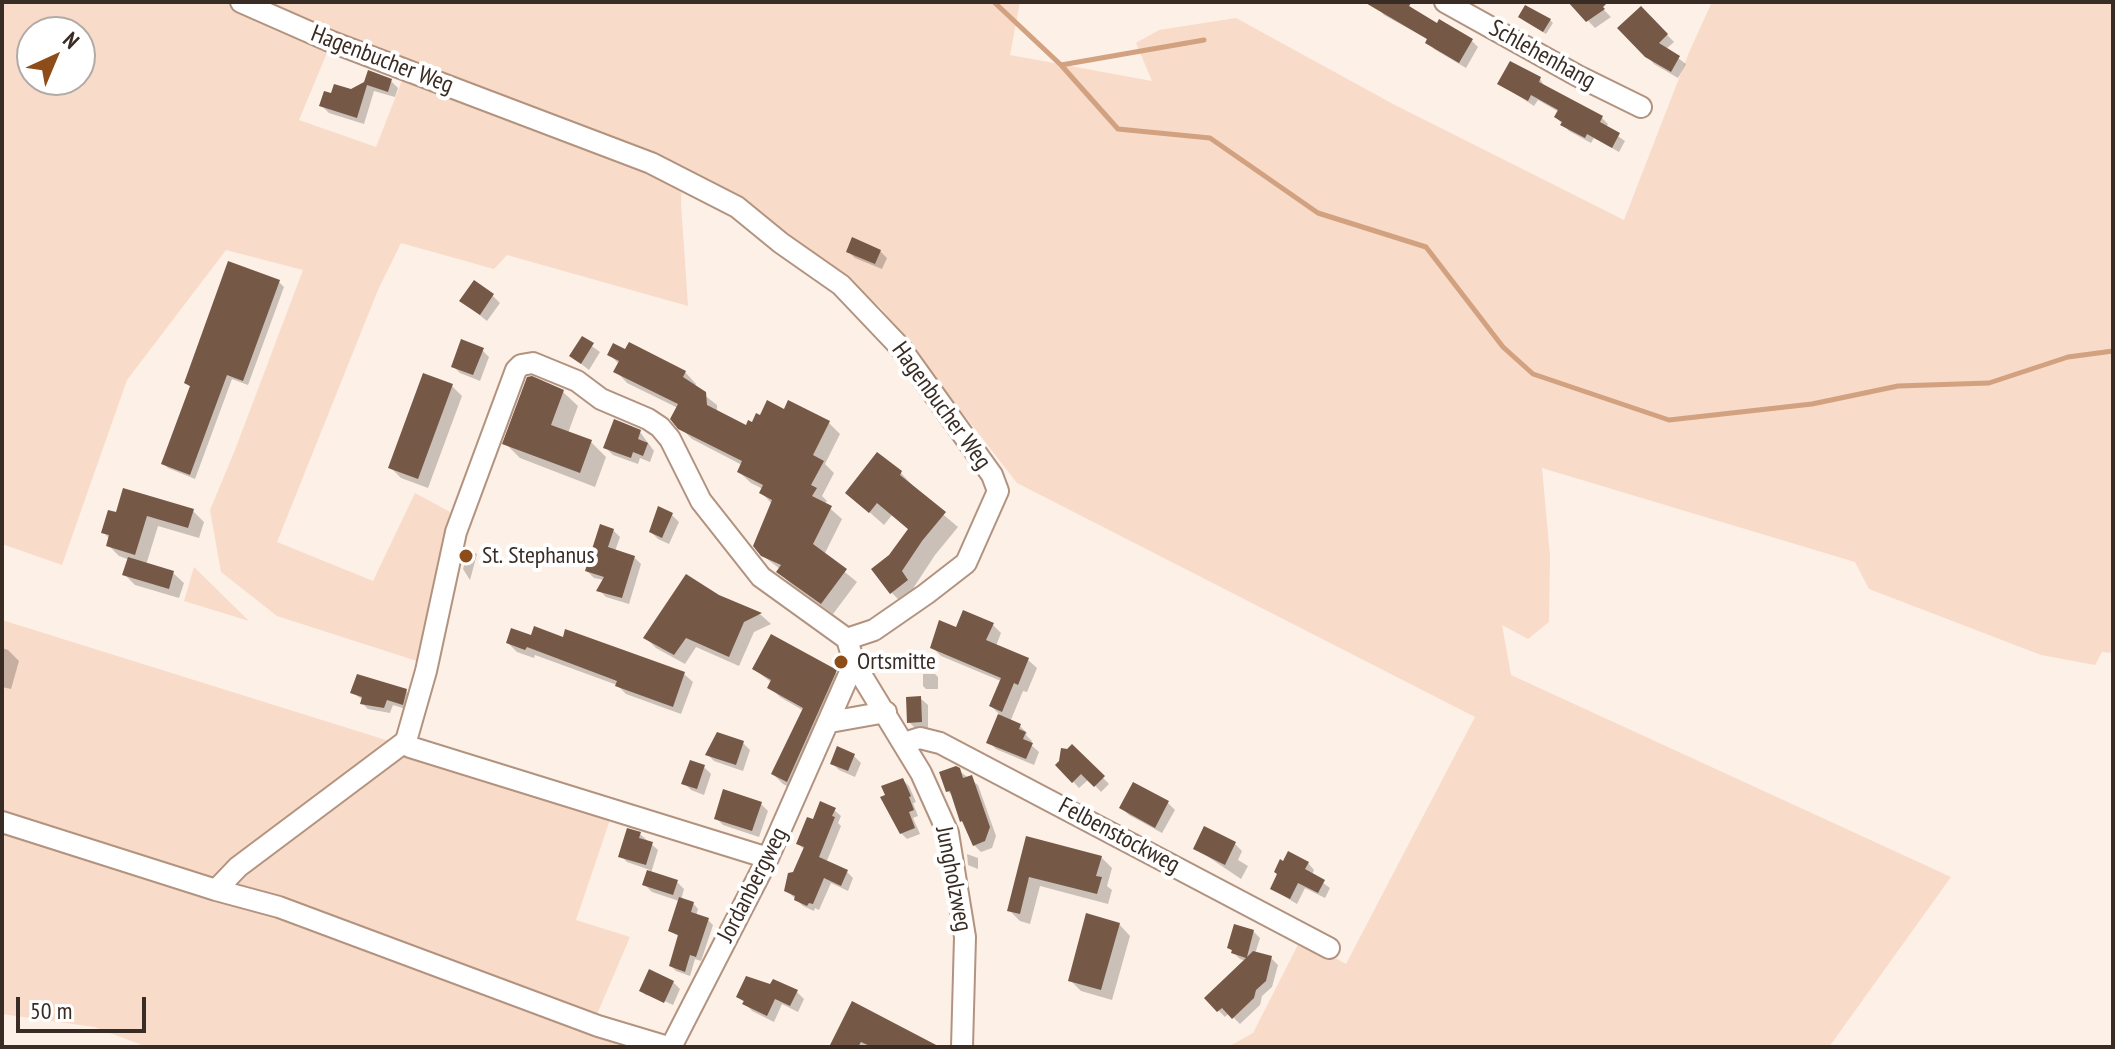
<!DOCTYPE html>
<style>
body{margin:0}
#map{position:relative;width:2115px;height:1049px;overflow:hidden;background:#fdf0e7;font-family:"PT Sans Narrow",sans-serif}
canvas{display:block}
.frame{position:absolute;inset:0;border:4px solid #392c24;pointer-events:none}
.north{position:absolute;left:16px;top:16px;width:80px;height:80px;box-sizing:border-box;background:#fff;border:2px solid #b0aba7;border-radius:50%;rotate:44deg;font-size:22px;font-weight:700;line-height:32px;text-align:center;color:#392c24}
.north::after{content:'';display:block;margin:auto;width:28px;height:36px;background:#8e4d18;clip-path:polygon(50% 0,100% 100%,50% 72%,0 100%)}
.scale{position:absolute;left:16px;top:997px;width:130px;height:36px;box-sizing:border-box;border:4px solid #392c24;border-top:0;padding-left:10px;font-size:24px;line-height:28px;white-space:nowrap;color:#392c24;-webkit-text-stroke:6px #fff;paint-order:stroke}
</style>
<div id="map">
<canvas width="2115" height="1049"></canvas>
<div class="frame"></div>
<div class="north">N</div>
<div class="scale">50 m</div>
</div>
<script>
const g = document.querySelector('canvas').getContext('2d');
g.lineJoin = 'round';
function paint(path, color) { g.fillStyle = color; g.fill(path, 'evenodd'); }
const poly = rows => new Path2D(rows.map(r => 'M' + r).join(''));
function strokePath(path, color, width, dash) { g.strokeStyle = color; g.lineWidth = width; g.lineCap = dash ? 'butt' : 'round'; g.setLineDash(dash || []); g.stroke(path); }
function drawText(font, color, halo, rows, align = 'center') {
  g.font = font + ' "PT Sans Narrow",sans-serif'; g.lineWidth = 8; g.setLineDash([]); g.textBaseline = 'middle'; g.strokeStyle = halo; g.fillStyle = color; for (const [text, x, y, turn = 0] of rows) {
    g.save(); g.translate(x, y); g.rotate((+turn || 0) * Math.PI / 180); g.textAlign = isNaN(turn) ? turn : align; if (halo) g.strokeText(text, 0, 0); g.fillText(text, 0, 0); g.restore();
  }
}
const green = poly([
 [2,2,1020,2,1010,55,1152,81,1136,43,1159,30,1236,18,1393,104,1624,220,1690,50,1712,2,2113,2,2113,653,2102,652,2095,665,2041,655,1869,589,1855,562,1542,468,1550,556,1549,622,1528,639,1502,625,1511,675,1951,877,1829,1047,1228,1047,1253,1033,1301,939,1346,964,1475,717,1017,483,881,308,820,259,682,173,681,203,688,306,507,255,494,269,401,243,378,290,277,542,373,581,415,493,450,512,432,603,417,661,277,616,221,572,210,510,235,450,303,270,226,250,127,380,62,565,2,544],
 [32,32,80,32,80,80,32,80],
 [329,48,403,78,376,147,299,120],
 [194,567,249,621,184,601],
 [2,620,613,811,576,920,630,937,592,1026,647,1047,147,1047,94,1027,2,1014]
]);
const shadow = poly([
 [1372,2,1406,2,1416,13,1472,41,1478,47,1466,68,1434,49,1429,40,1384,15],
 [1570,2,1596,2,1611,17,1595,28],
 [1641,8,1674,42,1666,49,1686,64,1678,78,1654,64,1620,28],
 [1523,20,1550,20,1553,23,1546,34],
 [1540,79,1545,87,1602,118,1608,124,1606,128,1625,141,1619,152,1594,138,1591,143,1569,131,1556,117,1559,112,1538,100,1534,106,1500,84],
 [391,81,398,88,395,97,374,91,364,124,329,113,322,106,332,96,351,92,366,83],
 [848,251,880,251,887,258,882,269,855,258],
 [279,282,284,287,248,385,232,379,195,479,168,468,163,463,192,388,186,383],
 [493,296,500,303,487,321,462,301],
 [582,339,600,352,589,370,571,356],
 [482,350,489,357,480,381,460,373,453,366],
 [610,355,685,372,696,384,694,387,717,405,717,412,746,427,784,412,829,423,840,434,825,464,834,473,822,496,827,501,825,504,842,519,824,555,857,582,833,614,790,583,778,571,780,569,762,555,772,504,762,493,763,489,751,483,739,472,742,465,692,439,680,427,678,408,627,383,616,371,619,364],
 [424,376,452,386,462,396,428,488,401,478,391,468],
 [563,392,578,406,568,433,591,442,606,457,595,487,520,458,505,443],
 [640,432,654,451,650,462,640,458,638,464,613,455,606,448],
 [901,473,914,487,913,489,958,527,935,555,914,587,920,594,905,606,891,592,891,556,909,530,892,515,884,525,848,493],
 [193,511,204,522,199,538,158,526,146,565,173,573,184,583,179,598,135,585,125,575,130,560,119,556,108,545,110,539,103,532,118,514],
 [672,515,679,522,669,544,658,539,651,532],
 [613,530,620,537,615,551,634,557,641,564,629,604,606,597,599,590,604,580,594,578,587,571],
 [468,550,477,554,470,580,463,569],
 [718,597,761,615,771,624,754,632,739,666,696,647,685,664,656,648,646,638],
 [992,624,1001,633,996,646,1028,660,1037,668,1027,692,1023,691,1010,722,1020,726,1027,733,1026,735,1032,741,1030,744,1039,752,1034,765,996,749,989,742,1000,715,991,706,1001,681,941,656,932,647,957,630],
 [508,643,684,674,693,682,681,714,626,694,617,685,535,655,534,658,517,652],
 [2,648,8,650,19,661,11,689,2,687],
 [754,669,835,672,846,682,797,791,783,784,773,774,804,711,780,697,770,687,772,683],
 [923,674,935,674,938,677,938,689,926,689,923,686],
 [406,691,412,697,409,710,393,705,390,713,368,709,362,703,363,700,353,693],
 [920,698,928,705,928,729,916,729,909,722],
 [743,743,750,750,743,771,714,761,707,754],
 [1072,747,1109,784,1101,792,1089,779,1079,788,1058,765],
 [854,756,861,763,855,777,839,770,832,763],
 [704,767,711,774,704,795,691,790,684,783],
 [958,770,978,785,996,836,992,848,981,852,974,845,954,798,948,791],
 [903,780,909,786,916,802,913,803,918,816,913,818,920,834,907,839,901,833],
 [1168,803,1175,810,1162,833,1129,815,1122,808],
 [761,804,768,811,759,837,723,825,716,818],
 [834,810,841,816,838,823,841,826,826,863,847,872,853,878,848,891,831,883,819,910,815,908,814,911,803,906,786,890,805,850,798,844,814,821],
 [640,834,658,850,651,873,677,882,684,889,681,900,693,903,698,909,696,916,708,920,713,925,701,961,695,959,690,976,676,971,671,966,680,937,670,931,679,901,652,892,645,885,650,870,627,862,621,856],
 [1027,838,1101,857,1112,868,1107,886,1112,890,1108,904,1040,886,1030,924,1020,921,1009,910],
 [1235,844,1242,851,1238,860,1248,866,1241,879,1195,848],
 [967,854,978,858,978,869,968,865],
 [1308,863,1314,870,1312,875,1330,888,1325,898,1305,888,1297,904,1272,889,1284,864],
 [1119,924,1130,936,1112,1000,1081,991,1070,980],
 [1253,931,1260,938,1255,954,1271,958,1278,965,1272,987,1262,996,1260,1005,1240,1024,1229,1013,1225,1017,1206,998,1246,961,1240,959,1229,948],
 [673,982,680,989,673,1005,647,993,647,996,641,991],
 [797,992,804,999,798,1012,782,1004,774,1022,752,1011,739,997],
 [853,1004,936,1047,831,1047]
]);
const stream = poly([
 [994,2,1061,65,1204,40],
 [1061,65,1118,129,1210,138,1318,213,1426,247,1503,347,1533,374,1669,420,1812,404,1898,386,1989,383,2068,357,2113,351]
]);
const building = poly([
 [1364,2,1412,2,1409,6,1437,23,1439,19,1473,39,1459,63,1425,43,1427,39],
 [1568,2,1608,2,1603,7,1605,9,1586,22],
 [1525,5,1551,19,1543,32,1518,17],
 [1641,6,1668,34,1659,43,1680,56,1671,72,1645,57,1617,28],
 [1510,61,1541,77,1539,82,1603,116,1600,122,1620,133,1612,148,1587,134,1585,138,1560,125,1562,122,1554,117,1558,110,1531,95,1528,101,1497,84],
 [368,70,392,79,388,92,367,85,357,118,319,106,324,91,331,93,334,84,351,89,364,82],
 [852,237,881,250,875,264,846,252],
 [228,261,280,280,243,381,227,375,190,475,161,464,190,386,184,383],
 [474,280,494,294,480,315,459,301],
 [582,336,594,343,581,364,569,356],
 [461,339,484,348,473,375,451,367],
 [629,342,686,371,683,377,706,392,707,405,746,425,748,420,752,422,756,413,760,415,767,400,784,409,788,400,830,421,813,455,824,461,811,485,817,488,812,496,832,506,813,544,847,569,821,604,776,572,781,565,761,556,753,546,772,500,759,493,763,485,737,472,742,461,678,429,670,419,678,404,613,372,619,361,607,355,613,343,625,349],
 [423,373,453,384,418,479,388,468],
 [532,376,564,390,551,425,592,440,580,473,502,444,527,377],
 [614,419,641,430,638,439,648,443,643,456,633,452,631,458,603,448],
 [877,452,902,471,900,475,946,512,922,541,902,571,908,580,890,594,871,569,889,555,908,529,877,503,869,513,845,493],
 [123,488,194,509,188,528,147,516,135,555,106,546,109,535,101,533,108,510,116,512],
 [658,506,673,513,662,538,649,532],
 [600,524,614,529,608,547,635,556,622,598,596,591,604,577,585,571],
 [128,557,174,571,169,589,122,575],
 [686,574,719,595,762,613,744,622,729,657,686,638,674,655,643,638],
 [963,610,994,623,986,640,1029,658,1018,685,1014,683,1002,712,989,706,1001,678,930,648,939,620,956,627],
 [534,626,563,637,565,629,685,672,673,707,615,686,617,681,527,647,525,650,506,643,511,628,531,635],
 [771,634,837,670,787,782,771,774,803,708,767,688,771,680,752,669],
 [357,674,407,689,403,705,387,700,384,708,360,704,362,697,350,693],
 [921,696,922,722,907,723,906,697],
 [998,714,1021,724,1019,729,1026,732,1023,739,1033,743,1026,759,986,743],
 [717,732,744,741,736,765,705,755],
 [1072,744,1105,776,1094,787,1081,774,1072,783,1055,765,1059,761,1061,748,1067,749],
 [837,746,855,754,848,771,830,764],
 [690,760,705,765,697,789,681,784],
 [956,766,960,768,963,778,972,775,990,827,985,841,973,846,962,821,960,822,950,791,946,792,939,772],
 [903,778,911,796,909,797,914,810,909,812,915,828,900,834,880,797,885,795,881,786],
 [1133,782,1169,801,1155,828,1119,808],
 [723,789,762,802,752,831,714,819],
 [820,801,836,808,832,816,835,817,819,857,848,870,841,886,824,878,813,904,809,903,807,906,794,900,795,896,784,891,788,873,793,872,804,847,796,844,807,817,813,819],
 [1204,826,1236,842,1225,865,1193,849],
 [627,828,641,832,639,838,653,842,646,865,618,857],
 [1026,836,1102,856,1096,876,1102,877,1097,894,1029,877,1020,914,1007,911],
 [1288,851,1309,862,1305,869,1325,880,1318,893,1298,883,1290,899,1270,889,1277,874,1274,872,1280,859,1283,861],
 [647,870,678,880,673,895,642,885],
 [679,897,694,902,691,912,709,918,696,957,690,955,685,972,669,966,678,935,668,931],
 [1086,913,1120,923,1101,990,1068,981],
 [1234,924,1254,930,1247,957,1253,951,1272,956,1266,981,1256,990,1254,998,1232,1019,1222,1008,1217,1012,1204,998,1246,958,1231,953,1232,950,1227,948],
 [649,969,674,981,664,1003,639,991],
 [746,976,770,984,773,979,798,990,790,1006,775,999,767,1016,742,1004,744,1001,736,997],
 [852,1001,940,1047,872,1047,861,1042,858,1047,829,1047]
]);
const minor = poly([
 [241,2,332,42,651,163,737,207,781,243,841,285,900,347,992,475,998,491,966,563,926,594,874,630,847,639],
 [1445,2,1578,76,1641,107],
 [847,639,854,663,921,773,948,833,965,937,962,1047],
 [830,722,886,712],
 [904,743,920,738,940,743,1329,948],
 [2,822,216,890,279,907,598,1026,668,1047],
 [768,858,410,747,406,741,426,671,456,532,516,370,521,365,533,363,577,381,601,399,648,419,660,427,670,439,701,501,761,577,847,639],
 [216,890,238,867,406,741],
 [671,1047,768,858,854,663]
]);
const markers = [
 [466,556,8,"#8e4d18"],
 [841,662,8,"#8e4d18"]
];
const streetNames = [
 ["Schlehenhang",1542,55,29],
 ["Hagenbucher Weg",382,60,21],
 ["Hagenbucher Weg",941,406,54],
 ["Felbenstockweg",1119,836,28],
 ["Jungholzweg",953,879,79],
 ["Jordanbergweg",753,885,-63]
];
const poiNames = [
 ["St. Stephanus",482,556],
 ["Ortsmitte",857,662]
];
paint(green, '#f8dbc8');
paint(shadow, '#0003');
strokePath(stream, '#d2a180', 5);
paint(building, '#755946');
strokePath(minor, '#b2937f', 24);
strokePath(minor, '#fff', 20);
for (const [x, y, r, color] of markers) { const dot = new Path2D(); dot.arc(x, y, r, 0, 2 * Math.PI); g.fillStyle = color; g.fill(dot); strokePath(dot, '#fff', 3); }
drawText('24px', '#392c24', '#fff', streetNames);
drawText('24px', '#392c24', '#fff', poiNames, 'left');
</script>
